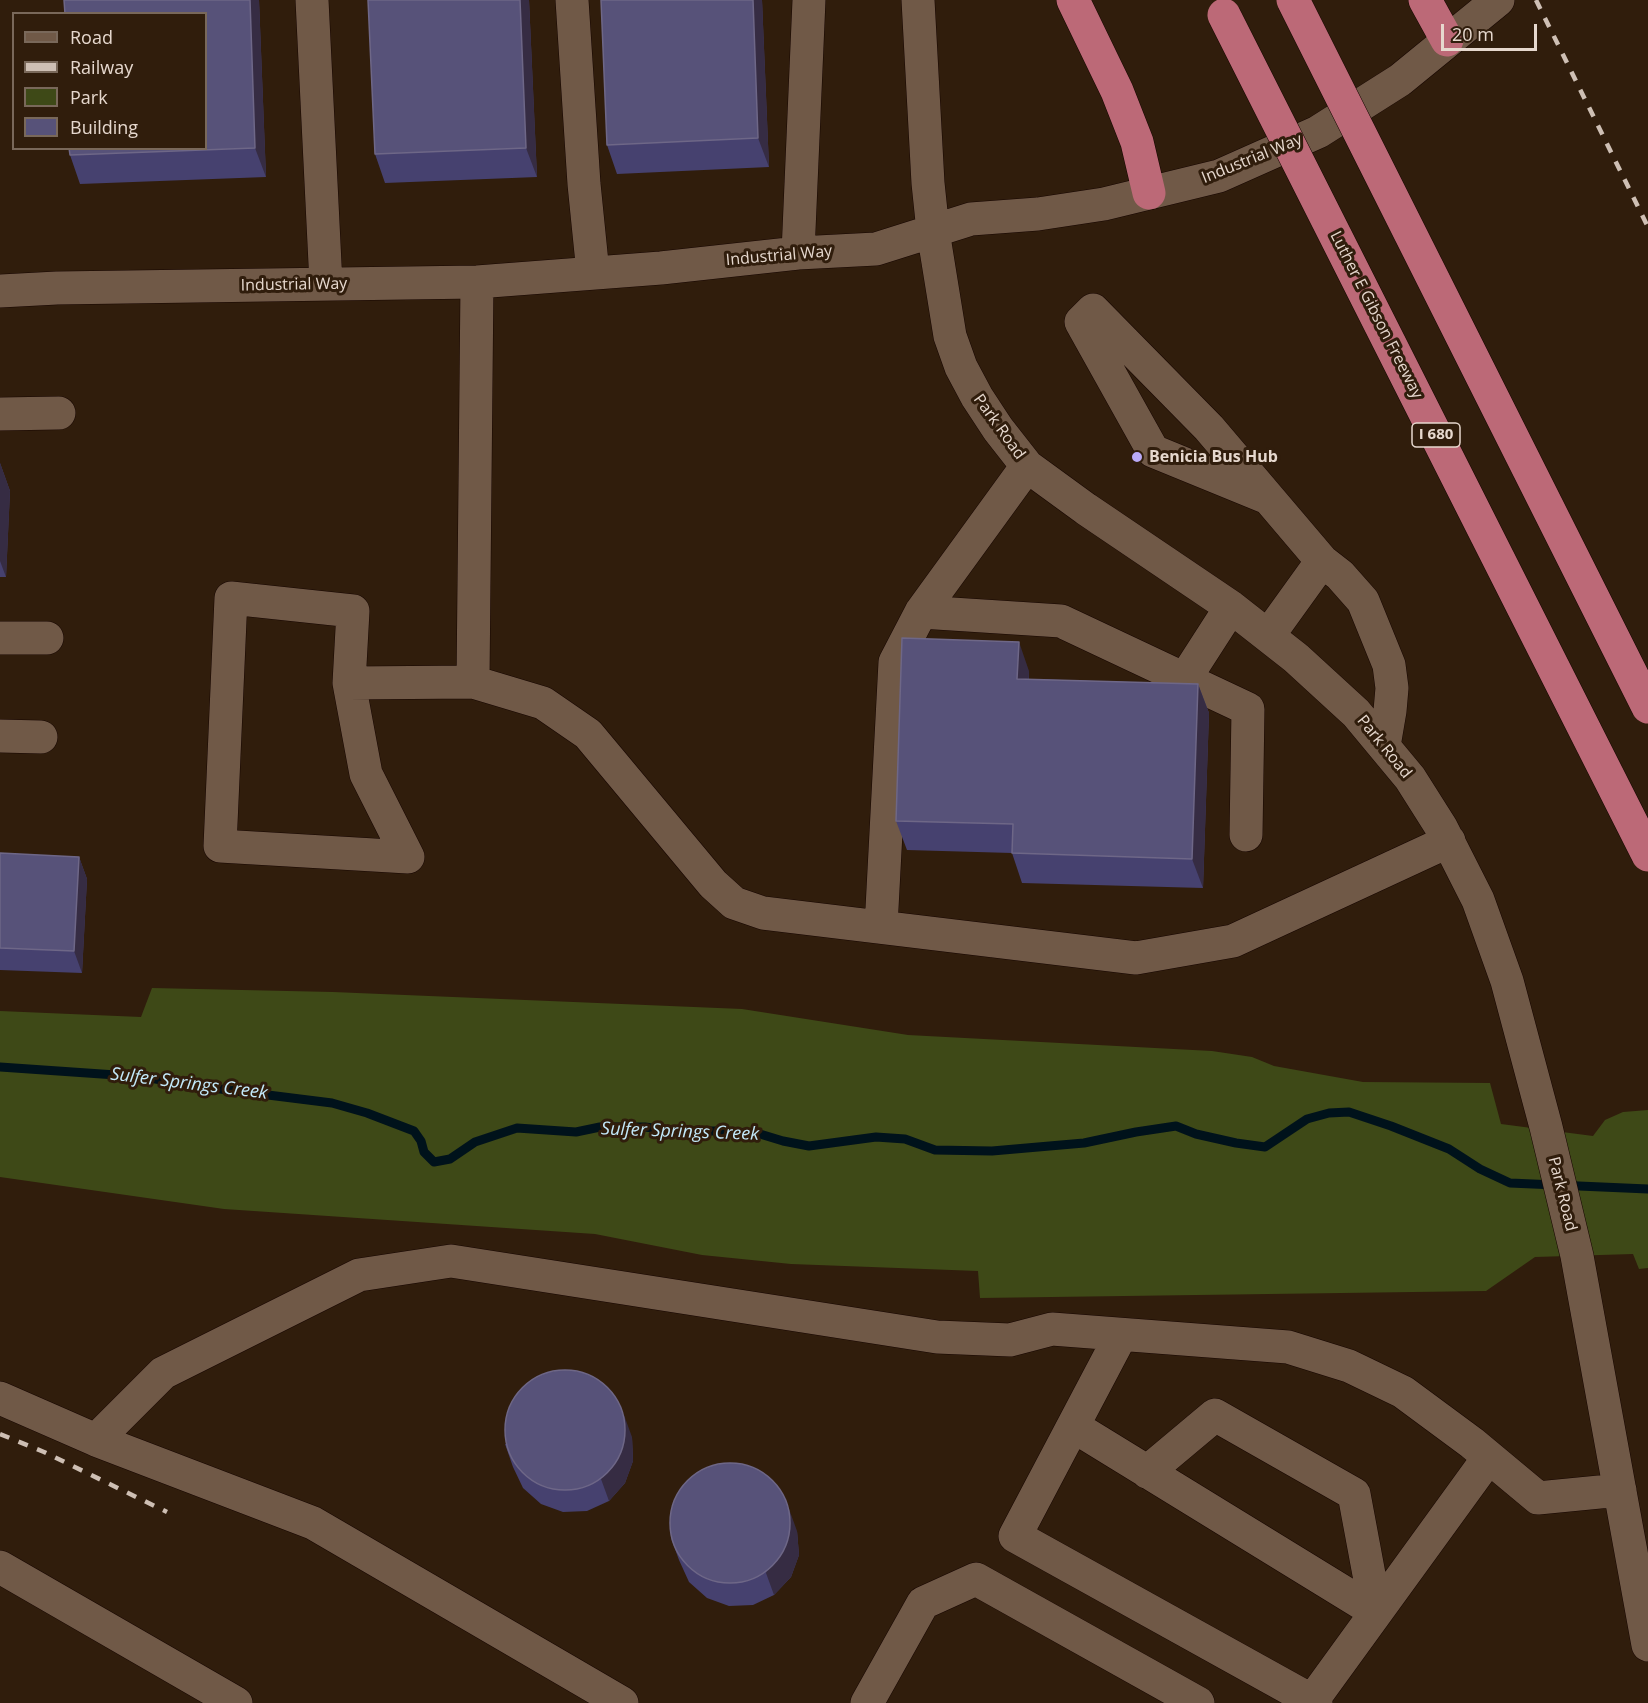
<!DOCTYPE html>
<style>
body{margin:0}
#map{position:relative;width:1648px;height:1703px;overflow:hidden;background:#301d0c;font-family:"Open Sans",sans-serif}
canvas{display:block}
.legend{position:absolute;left:12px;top:12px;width:195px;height:138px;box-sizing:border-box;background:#301d0c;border:2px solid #79685a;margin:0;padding:8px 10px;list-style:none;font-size:18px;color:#e6d8ce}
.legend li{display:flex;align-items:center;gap:12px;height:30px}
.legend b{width:30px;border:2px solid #79685a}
.scale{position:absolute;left:1441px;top:24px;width:96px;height:27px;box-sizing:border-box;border:3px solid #e6d8ce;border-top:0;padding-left:8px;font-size:18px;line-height:21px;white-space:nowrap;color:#e6d8ce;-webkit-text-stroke:4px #301d0c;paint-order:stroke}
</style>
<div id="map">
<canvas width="1648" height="1703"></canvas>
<ul class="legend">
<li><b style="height:8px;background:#705947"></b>Road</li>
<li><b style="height:8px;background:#cebfb4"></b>Railway</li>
<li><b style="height:16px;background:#3e4917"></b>Park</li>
<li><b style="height:16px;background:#575279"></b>Building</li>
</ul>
<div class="scale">20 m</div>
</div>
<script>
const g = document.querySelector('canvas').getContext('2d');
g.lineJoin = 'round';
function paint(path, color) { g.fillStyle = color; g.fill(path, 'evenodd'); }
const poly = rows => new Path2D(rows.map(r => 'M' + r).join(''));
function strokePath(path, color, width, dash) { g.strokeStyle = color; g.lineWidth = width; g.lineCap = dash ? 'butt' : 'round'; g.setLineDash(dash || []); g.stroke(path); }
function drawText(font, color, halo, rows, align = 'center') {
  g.font = font + ' "Open Sans",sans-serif'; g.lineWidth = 6; g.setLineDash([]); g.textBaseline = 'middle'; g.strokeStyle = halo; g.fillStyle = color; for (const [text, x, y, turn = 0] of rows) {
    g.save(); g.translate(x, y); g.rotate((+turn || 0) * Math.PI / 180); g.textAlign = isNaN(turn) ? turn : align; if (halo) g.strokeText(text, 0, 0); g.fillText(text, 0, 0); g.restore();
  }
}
const green = poly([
 [152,988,333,992,742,1009,908,1035,1212,1051,1252,1057,1274,1066,1363,1082,1490,1083,1501,1124,1593,1136,1605,1120,1623,1112,1648,1110,1648,1268,1639,1269,1633,1254,1535,1257,1486,1291,980,1298,978,1271,791,1264,702,1255,595,1234,224,1209,0,1177,0,1011,141,1017]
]);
const stream = poly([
 [0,1067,145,1077,188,1085,332,1103,367,1113,414,1131,421,1141,424,1152,434,1162,450,1159,475,1142,517,1128,576,1132,600,1127,645,1127,676,1131,721,1131,760,1134,783,1141,809,1146,876,1137,905,1139,935,1150,992,1151,1084,1143,1136,1132,1176,1126,1196,1134,1236,1143,1265,1147,1307,1119,1329,1113,1349,1112,1391,1126,1449,1149,1480,1169,1510,1183,1648,1189]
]);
const minor = poly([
 [312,0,326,284],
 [572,0,584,184,593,273],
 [918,0,928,183,933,231,950,336,961,367,977,397,998,429,1027,466,1086,509,1231,607,1296,658,1356,713,1410,778,1441,827,1478,900,1507,981,1546,1127,1577,1256,1648,1645],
 [798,253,809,0],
 [0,291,57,288,477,282,661,268,798,253,876,249,971,219,1038,214,1104,204,1219,176,1318,132,1400,80,1498,0],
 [0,414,59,413],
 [1027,466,921,612,1061,621,1248,709,1246,835],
 [1322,561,1340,575,1363,601,1389,665,1392,688,1390,711,1384,746],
 [1268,636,1322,561,1209,428,1093,310,1081,322,1153,451,1268,498],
 [0,638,47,638],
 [1184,680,1231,607],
 [473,682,543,703,588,734,713,884,734,903,763,913,1136,958,1233,941,1449,841],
 [349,683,366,774,408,857,220,846,231,598,353,611,349,683,473,682,477,282],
 [0,736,41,737],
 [881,927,895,662,921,612],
 [1121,1335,1015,1536,1316,1703],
 [0,1398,96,1440,313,1523,622,1703],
 [1073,1426,1376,1612],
 [96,1440,163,1373,359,1275,451,1261,937,1337,1010,1340,1052,1329,1288,1347,1349,1366,1403,1392,1472,1443,1538,1498,1620,1490],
 [1147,1472,1215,1415,1354,1494,1376,1612],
 [0,1567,236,1703],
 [1312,1701,1489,1457],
 [867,1703,923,1603,976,1579,1198,1703]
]);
const highway = poly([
 [1073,0,1117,91,1137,142,1149,193],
 [1425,0,1447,40]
]);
const rail = poly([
 [1536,0,1648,227],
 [0,1434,44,1452,167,1512]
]);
const highwayBridge = poly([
 [1293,0,1648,707],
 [1224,15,1648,855]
]);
const wall = poly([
 [64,0,259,0,266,177,80,184,70,155],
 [529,0,537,177,385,183,375,154],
 [601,0,762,0,769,167,617,174,607,145],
 [0,463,10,491,6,577,0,577],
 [1029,671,1029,679,1198,684,1209,713,1203,888,1022,883,1012,853,907,850,896,821],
 [0,853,79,857,87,879,82,973,0,970],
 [632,1437,633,1461,625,1483,609,1501,587,1511,563,1512,541,1504,523,1488,513,1467,505,1444],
 [797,1531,799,1555,791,1577,774,1595,753,1605,729,1606,707,1598,689,1582,679,1560,671,1538]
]);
const shadedWall = poly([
 [250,0,259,0,266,177,255,148],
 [520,0,529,0,537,177,526,148],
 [753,0,762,0,769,167,758,138],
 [0,463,10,491,6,577,0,561],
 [1019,642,1029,671,1028,708,1017,679],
 [1198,684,1209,713,1203,888,1192,859],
 [79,857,87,879,82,973,74,951],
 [624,1415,632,1437,633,1461,625,1483,609,1501,601,1479],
 [789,1509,797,1531,799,1555,791,1577,774,1595,766,1573]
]);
const building = poly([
 [64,0,250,0,255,148,70,155,69,148,206,148,206,14,65,14,64,0],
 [368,0,520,0,526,148,375,154,368,0],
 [601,0,753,0,758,138,607,145,601,0],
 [902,638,1019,642,1017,679,1198,684,1192,859,1012,853,1013,824,896,821,902,638],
 [0,853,79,857,74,951,0,948,0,853],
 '505 1430a60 60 0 1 1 120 0a60 60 0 1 1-120 0Z',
 '670 1523a60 60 0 1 1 120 0a60 60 0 1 1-120 0Z'
]);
const markers = [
 [1137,457,6,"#baaaf7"]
];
const shields = [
 [1436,435,48]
];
const shieldNames = [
 ["I 680",1436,435]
];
const streetNames = [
 ["Industrial Way",1252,159,-22],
 ["Industrial Way",779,256,-5],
 ["Industrial Way",294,285,-1],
 ["Luther E Gibson Freeway",1376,315,63],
 ["Park Road",999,427,54],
 ["Park Road",1384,747,51],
 ["Park Road",1562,1194,76]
];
const poiNames = [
 ["Benicia Bus Hub",1149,457]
];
const waterNames = [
 ["Sulfer Springs Creek",189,1084,7],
 ["Sulfer Springs Creek",680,1132,2]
];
paint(green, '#3e4917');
strokePath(stream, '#00121b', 9);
strokePath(minor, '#170600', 34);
strokePath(highway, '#170600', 34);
strokePath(minor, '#705947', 33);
strokePath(highway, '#bc6977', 33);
strokePath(rail, '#cebfb4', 4.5, [10, 10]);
strokePath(highwayBridge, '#170600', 34, []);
strokePath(highwayBridge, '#bc6977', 33);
paint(wall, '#46416f');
paint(shadedWall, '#362c43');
paint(building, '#575279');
strokePath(building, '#6e6787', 1.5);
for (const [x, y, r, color] of markers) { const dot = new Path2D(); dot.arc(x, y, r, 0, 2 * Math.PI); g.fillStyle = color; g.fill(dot); strokePath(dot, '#301d0c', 2); }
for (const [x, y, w] of shields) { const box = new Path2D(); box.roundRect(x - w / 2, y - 12, w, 24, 4.5); g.fillStyle = '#301d0c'; g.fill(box); strokePath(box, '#e6d8ce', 1.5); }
drawText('bold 15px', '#e6d8ce', null, shieldNames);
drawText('16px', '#e6d8ce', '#301d0c', streetNames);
drawText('bold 16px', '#e6d8ce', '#301d0c', poiNames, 'left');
drawText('italic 18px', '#c3e9fa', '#301d0c', waterNames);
</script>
